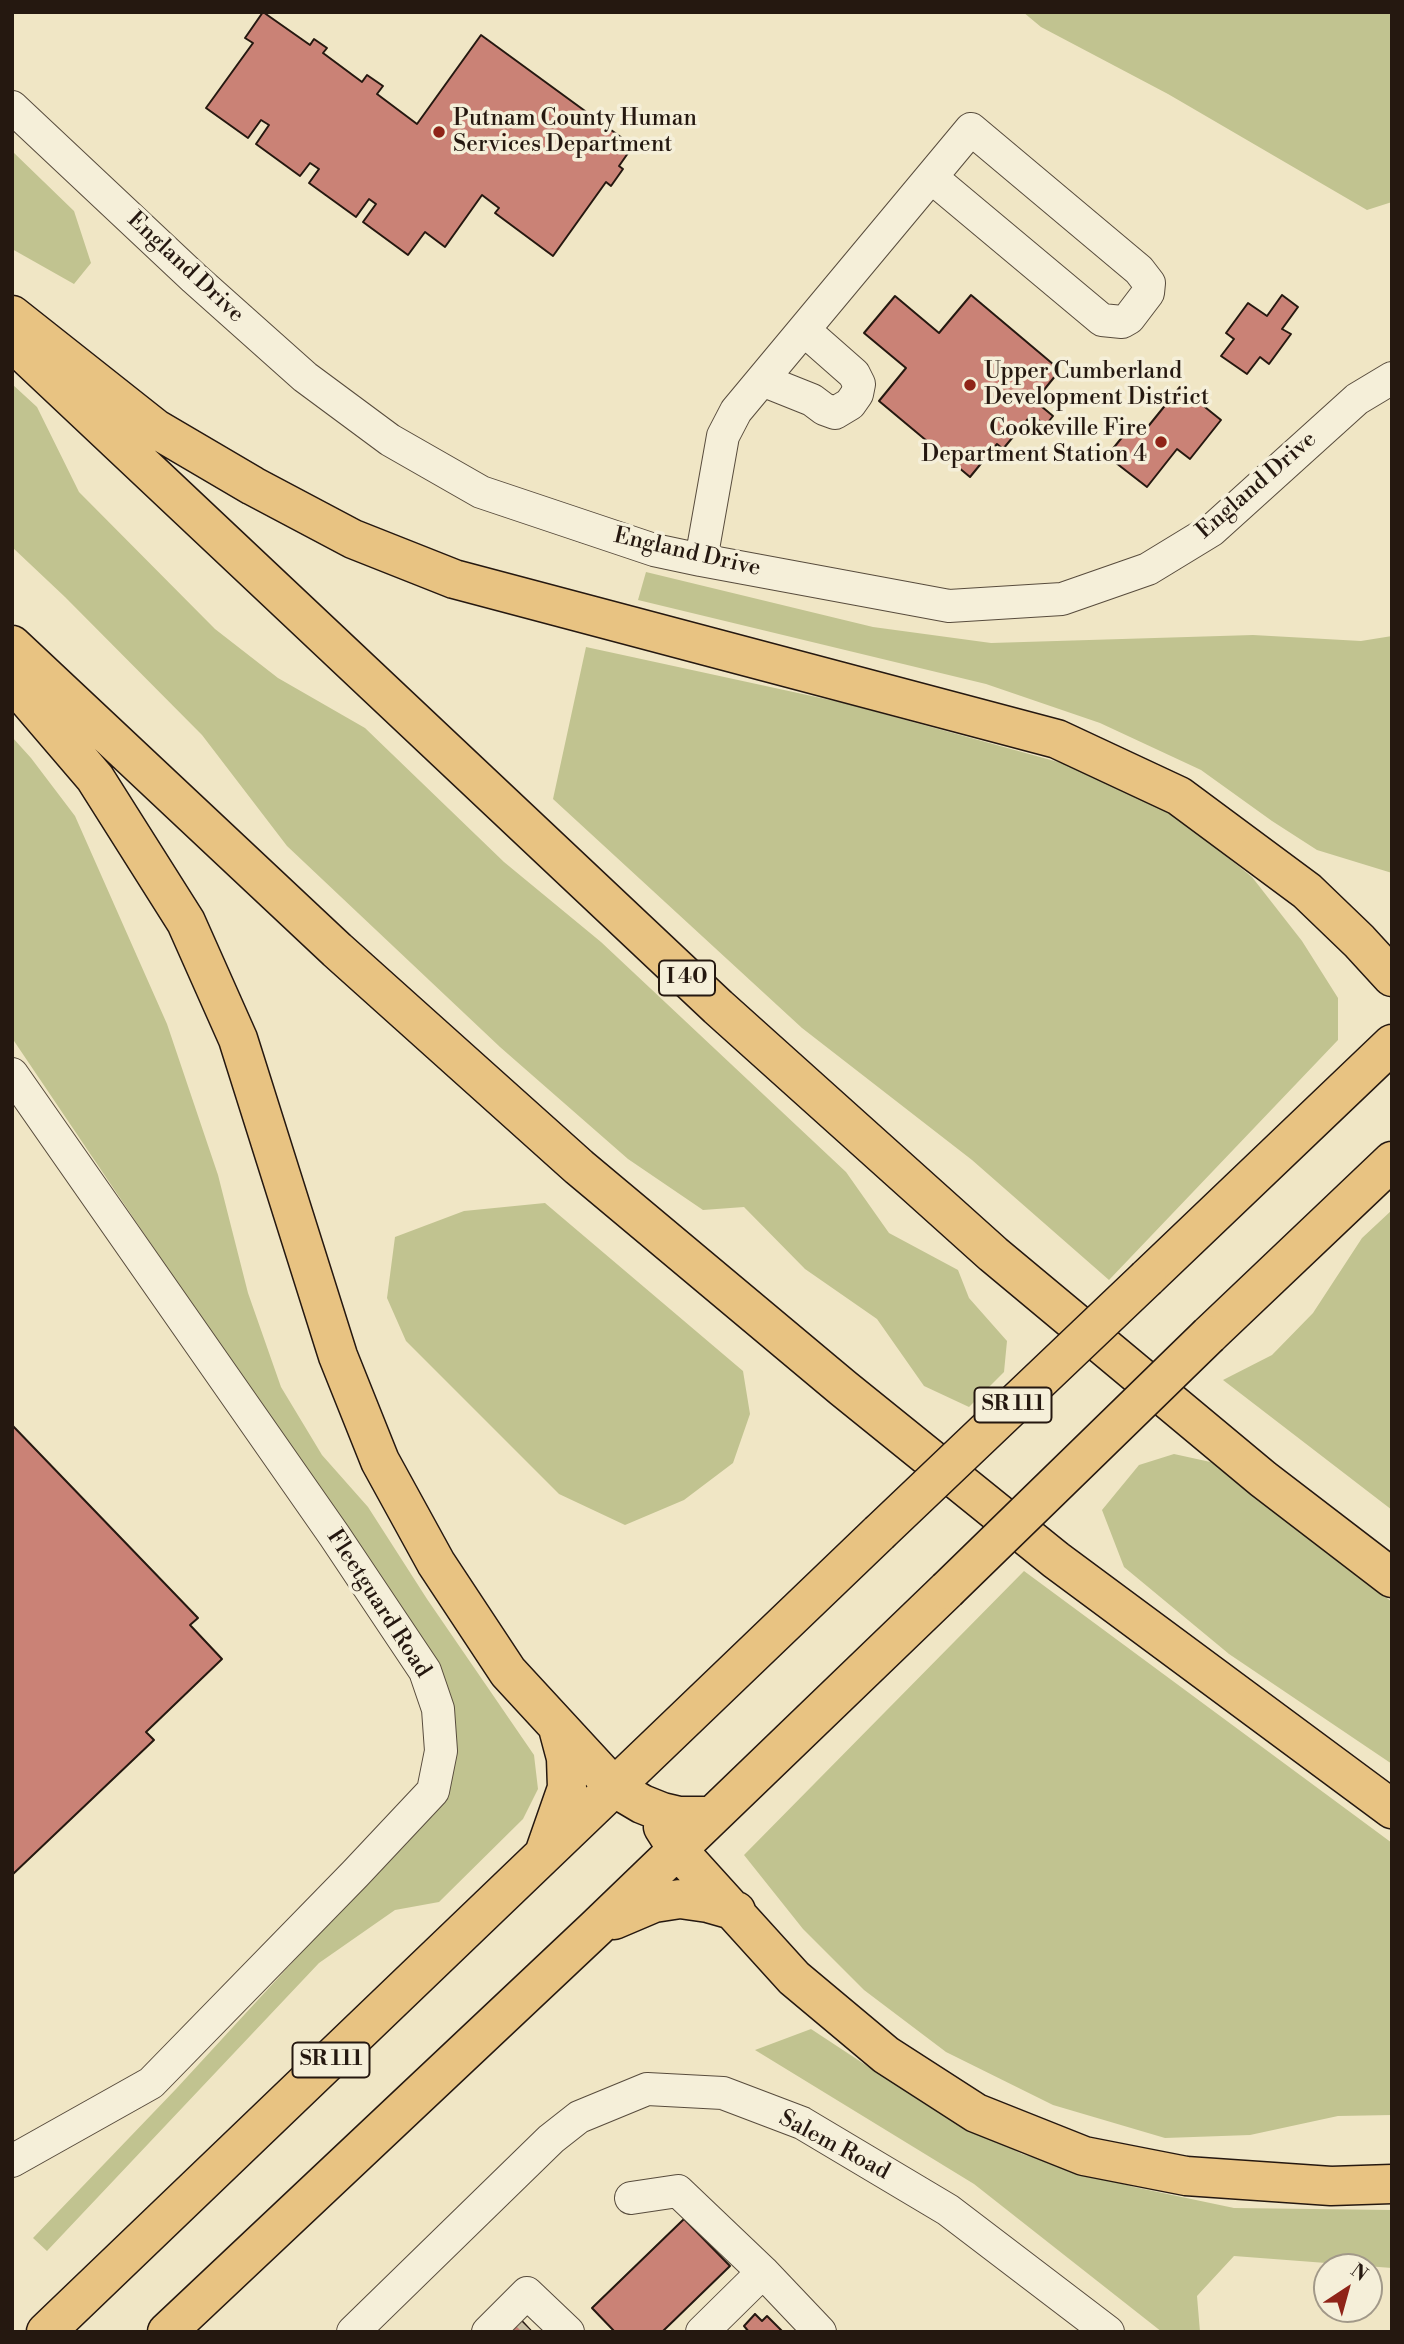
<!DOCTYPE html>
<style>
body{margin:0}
#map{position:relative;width:1404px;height:2344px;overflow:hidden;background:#f0e6c5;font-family:"Libre Bodoni",serif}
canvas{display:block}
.frame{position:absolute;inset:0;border:14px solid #251810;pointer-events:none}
.north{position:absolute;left:1313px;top:2253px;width:70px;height:70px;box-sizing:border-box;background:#f5efd9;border:2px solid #a29989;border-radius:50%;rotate:36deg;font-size:19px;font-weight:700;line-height:28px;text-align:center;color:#251810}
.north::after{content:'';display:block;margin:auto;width:24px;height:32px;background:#8f2418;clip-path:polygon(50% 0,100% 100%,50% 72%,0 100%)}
</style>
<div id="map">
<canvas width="1404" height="2344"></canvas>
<div class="frame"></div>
<div class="north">N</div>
</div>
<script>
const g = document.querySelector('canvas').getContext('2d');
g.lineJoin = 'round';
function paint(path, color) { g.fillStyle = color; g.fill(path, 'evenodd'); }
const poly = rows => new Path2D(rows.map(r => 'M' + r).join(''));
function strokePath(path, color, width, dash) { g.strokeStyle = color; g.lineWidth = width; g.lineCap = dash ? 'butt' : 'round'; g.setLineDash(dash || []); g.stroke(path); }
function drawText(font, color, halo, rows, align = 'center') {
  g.font = font + ' "Libre Bodoni",serif'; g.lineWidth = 7; g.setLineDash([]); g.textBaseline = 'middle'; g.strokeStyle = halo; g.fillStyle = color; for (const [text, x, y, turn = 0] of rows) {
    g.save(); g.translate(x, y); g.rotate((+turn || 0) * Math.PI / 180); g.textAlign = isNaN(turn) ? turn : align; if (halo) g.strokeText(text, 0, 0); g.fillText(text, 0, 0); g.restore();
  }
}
const green = poly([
 [1023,12,1392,12,1392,202,1367,210,1168,94,1041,27],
 [12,151,74,211,91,263,74,284,12,249],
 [12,384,37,407,79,492,215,629,278,678,365,728,504,862,601,942,846,1172,889,1233,958,1270,969,1298,1007,1341,1004,1372,969,1407,924,1386,877,1319,805,1269,744,1207,703,1210,628,1159,500,1047,287,846,202,735,65,597,12,547],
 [646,572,873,627,991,643,1253,635,1361,641,1392,636,1392,873,1317,850,1272,821,1201,770,1100,723,986,684,638,600],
 [586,647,844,703,1080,768,1178,817,1252,877,1302,941,1338,998,1338,1040,1109,1280,972,1160,802,1028,553,799],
 [12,737,31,758,75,816,167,1024,218,1175,248,1293,281,1387,322,1455,368,1507,427,1599,534,1755,538,1789,523,1819,439,1902,395,1910,319,1963,47,2251,33,2238,176,2089,439,1803,453,1722,309,1478,12,1038],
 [545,1203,743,1371,750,1414,733,1463,684,1500,625,1525,559,1494,406,1341,387,1298,395,1237,464,1211],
 [1392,1210,1392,1510,1223,1380,1272,1355,1313,1313,1362,1238],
 [1174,1454,1215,1463,1392,1602,1392,1764,1229,1654,1124,1567,1102,1510,1139,1465],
 [1024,1571,1392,1843,1392,2115,1338,2116,1250,2135,1165,2138,1053,2105,946,2052,864,1990,803,1929,744,1855],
 [811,2029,928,2106,1022,2154,1134,2187,1234,2208,1392,2210,1392,2268,1234,2256,1197,2296,1200,2332,1162,2332,974,2184,755,2050]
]);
const building = poly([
 [263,12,310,45,314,39,327,48,323,53,362,82,367,75,383,86,377,94,417,124,481,35,633,146,619,166,623,169,611,186,606,182,553,256,495,213,499,208,482,195,445,247,425,232,408,255,363,222,376,204,369,199,356,217,309,183,319,169,310,163,300,176,256,144,269,125,261,120,248,138,206,108,253,43,245,38,263,12],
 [971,295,1060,370,1035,401,1053,416,1045,426,1032,414,1003,449,997,444,970,477,879,401,906,368,864,333,895,296,939,333,971,295],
 [1282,295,1298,307,1282,329,1291,334,1269,364,1260,357,1247,374,1221,356,1234,339,1226,333,1248,303,1267,316,1282,295],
 [1180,387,1221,420,1190,459,1177,449,1147,487,1107,456,1132,425,1142,434,1180,387],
 [12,1425,198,1618,190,1625,222,1659,146,1732,154,1740,12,1875,12,1425],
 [684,2219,730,2266,662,2332,615,2332,592,2308,684,2219],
 [755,2314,762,2321,767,2316,783,2332,749,2332,744,2326,755,2314],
 [520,2319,532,2332,507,2332,520,2319]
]);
const minorTunnel = poly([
 [522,2332,527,2327]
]);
const minor = poly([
 [12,107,194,278,305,377,390,440,481,492,654,550,701,560,949,606,1062,599,1148,569,1212,530,1357,399,1392,378],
 [762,380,812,400,824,409,835,413,850,404,857,394,859,384,854,374,804,330],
 [701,560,723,436,736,411,971,129,1139,270,1149,283,1148,293,1129,318,1122,322,1102,320,931,177],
 [12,1074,334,1535,425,1671,438,1709,441,1751,433,1791,355,1874,151,2083,12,2161],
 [631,2198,678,2191,763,2272],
 [353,2332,551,2139,579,2117,647,2089,723,2093,802,2123,948,2210,1108,2332],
 [488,2332,527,2293,568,2332],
 [702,2332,763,2272,820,2332]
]);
const highway = poly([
 [12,315,156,429,253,486,353,539,454,579,1057,739,1179,796,1307,891,1359,941,1392,977],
 [12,342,718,1007,993,1254,1263,1479,1392,1578],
 [12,645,337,950,579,1167,843,1388,1056,1560,1392,1809],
 [12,681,95,778,186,922,238,1039,338,1356,380,1461,436,1563,508,1672,615,1788,642,1804,662,1812,679,1816,710,1816],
 [1147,1278,1392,1044],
 [1209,1335,1392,1161],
 [663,1827,677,1849,794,1978,886,2055,976,2113,1084,2156,1186,2176,1331,2186,1392,2184],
 [545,1851,567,1788,566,1758,558,1728],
 [614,1920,654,1903,680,1899,708,1903,736,1911],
 [46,2332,879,1533],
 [167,2332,596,1928,947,1590]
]);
const highwayBridge = poly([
 [879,1533,1147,1278],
 [947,1590,1209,1335]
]);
const markers = [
 [439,132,7,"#8f2418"],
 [970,385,7,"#8f2418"],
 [1161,442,7,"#8f2418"]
];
const shields = [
 [687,978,56],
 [1013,1405,77],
 [331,2060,77]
];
const shieldNames = [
 ["I 40",687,978],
 ["SR 111",1013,1405],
 ["SR 111",331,2060]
];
const poiNames = [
 ["Putnam County Human",453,119],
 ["Services Department",453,145],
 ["Upper Cumberland",984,372],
 ["Development District",984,398],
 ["Cookeville Fire",1147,429,"right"],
 ["Department Station 4",1147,455,"right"]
];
const streetNames = [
 ["England Drive",185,268,43],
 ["England Drive",1257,486,-41],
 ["England Drive",687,553,13],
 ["Fleetguard Road",378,1604,57],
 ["Salem Road",834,2146,28]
];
paint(green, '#c1c390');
paint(building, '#ca8276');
strokePath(building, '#251810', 2);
strokePath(minorTunnel, '#c7bda1', 32, [32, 16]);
strokePath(minor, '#584c3d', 34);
strokePath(highway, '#251810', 41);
strokePath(minor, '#f5efd9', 32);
strokePath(highway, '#e8c382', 38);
strokePath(highwayBridge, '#251810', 41, []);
strokePath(highwayBridge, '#e8c382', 38);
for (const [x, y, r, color] of markers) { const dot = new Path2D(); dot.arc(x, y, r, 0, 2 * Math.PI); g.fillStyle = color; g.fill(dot); strokePath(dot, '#f5efd9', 2.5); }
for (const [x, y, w] of shields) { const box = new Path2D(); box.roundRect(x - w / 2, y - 17.5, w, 35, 5); g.fillStyle = '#f5efd9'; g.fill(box); strokePath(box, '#251810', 2); }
drawText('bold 21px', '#251810', null, shieldNames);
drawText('23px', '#251810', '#f5efd9', poiNames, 'left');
drawText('23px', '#251810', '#f5efd9', streetNames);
</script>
